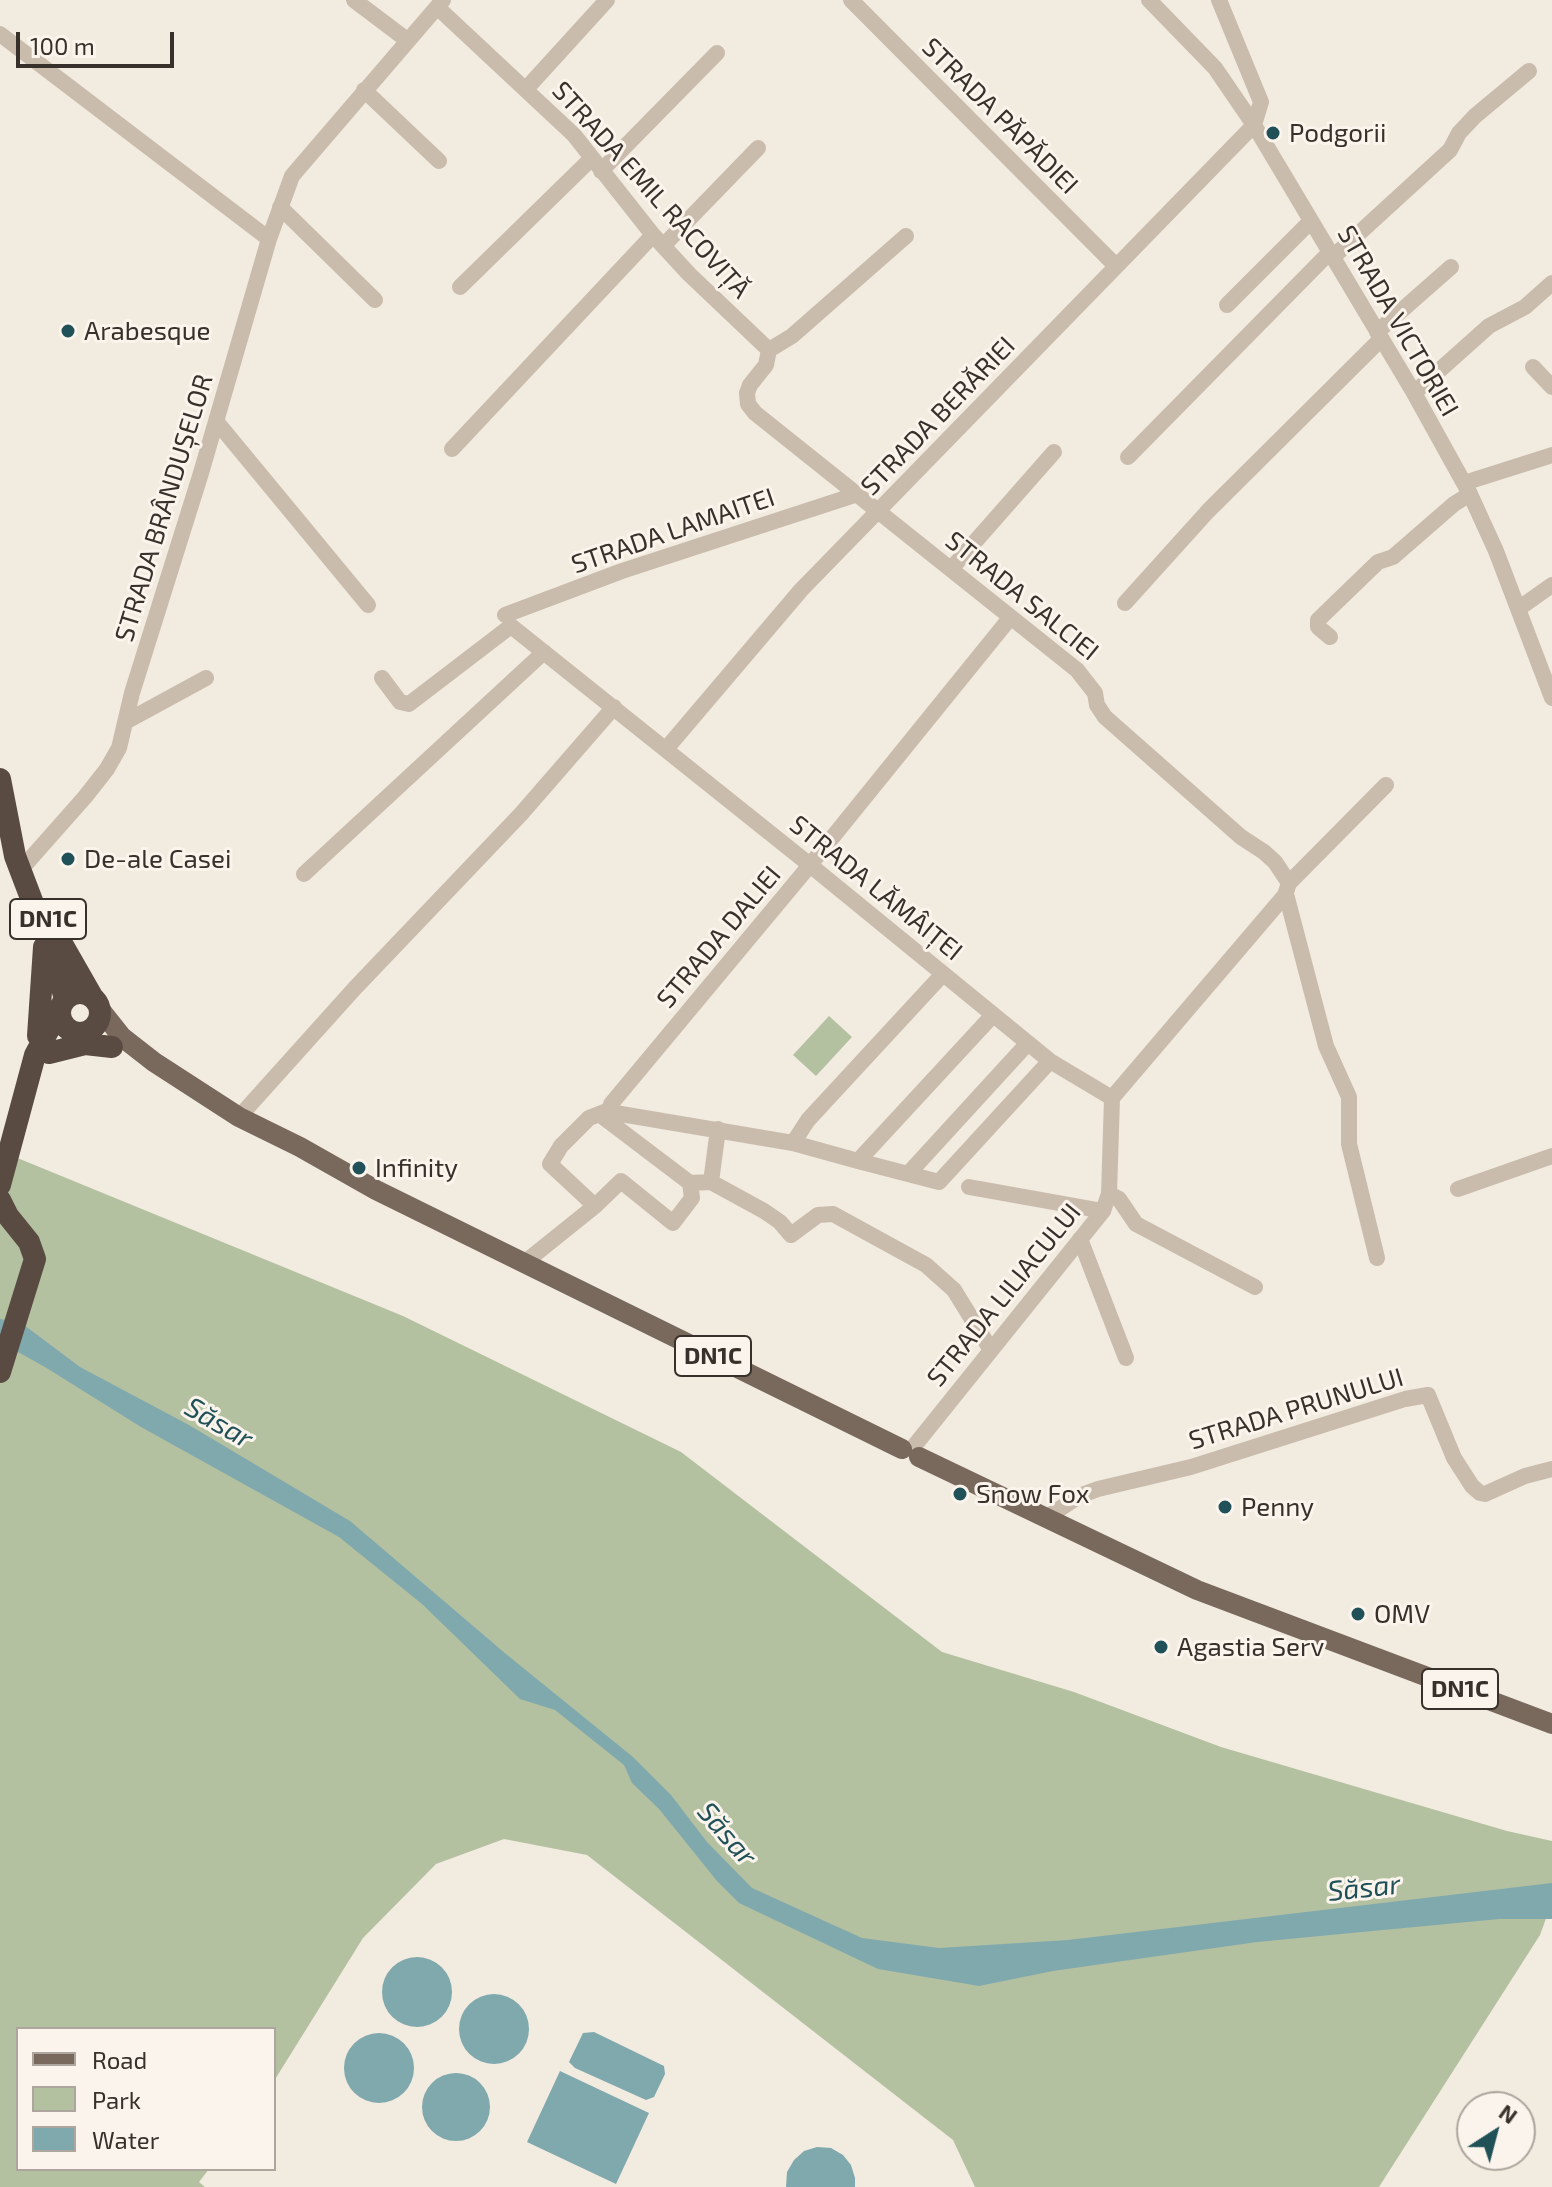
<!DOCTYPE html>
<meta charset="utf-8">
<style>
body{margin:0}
#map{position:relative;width:1552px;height:2187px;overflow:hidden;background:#f2ebe0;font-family:"Exo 2",sans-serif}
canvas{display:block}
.legend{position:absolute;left:16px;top:2027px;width:260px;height:144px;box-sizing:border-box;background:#faf4ec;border:2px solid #aca69e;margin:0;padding:10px 14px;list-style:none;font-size:24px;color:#38302a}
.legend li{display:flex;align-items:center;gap:16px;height:40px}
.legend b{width:40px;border:2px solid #aca69e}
.north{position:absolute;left:1456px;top:2091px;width:80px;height:80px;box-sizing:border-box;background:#faf4ec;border:2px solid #aca69e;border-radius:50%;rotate:36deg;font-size:22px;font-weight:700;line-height:32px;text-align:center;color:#38302a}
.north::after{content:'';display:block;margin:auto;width:28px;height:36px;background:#215158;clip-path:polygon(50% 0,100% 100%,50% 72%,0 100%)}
.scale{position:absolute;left:16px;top:32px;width:158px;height:36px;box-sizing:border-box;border:4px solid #38302a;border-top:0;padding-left:10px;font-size:24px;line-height:28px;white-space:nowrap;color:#38302a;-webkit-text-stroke:6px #faf4ec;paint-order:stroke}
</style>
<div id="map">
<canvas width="1552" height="2187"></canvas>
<ul class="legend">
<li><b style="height:10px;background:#79685c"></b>Road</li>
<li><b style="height:22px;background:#b4c1a0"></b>Park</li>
<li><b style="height:22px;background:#80a9ae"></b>Water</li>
</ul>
<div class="north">N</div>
<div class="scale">100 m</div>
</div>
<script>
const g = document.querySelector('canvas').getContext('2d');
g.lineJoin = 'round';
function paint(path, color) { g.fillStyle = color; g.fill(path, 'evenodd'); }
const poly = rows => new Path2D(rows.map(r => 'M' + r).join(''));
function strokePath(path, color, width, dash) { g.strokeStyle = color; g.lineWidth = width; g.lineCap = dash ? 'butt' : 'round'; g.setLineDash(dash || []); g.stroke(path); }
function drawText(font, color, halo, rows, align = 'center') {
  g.font = font + ' "Exo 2",sans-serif'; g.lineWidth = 6; g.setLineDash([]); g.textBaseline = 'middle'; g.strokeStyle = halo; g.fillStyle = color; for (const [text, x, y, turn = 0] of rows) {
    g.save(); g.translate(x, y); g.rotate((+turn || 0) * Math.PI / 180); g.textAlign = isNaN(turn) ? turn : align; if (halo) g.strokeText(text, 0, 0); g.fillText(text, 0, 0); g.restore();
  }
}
const green = poly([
 [829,1016,852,1037,816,1076,793,1055],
 [0,1147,15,1157,403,1316,681,1452,942,1652,1074,1692,1221,1747,1507,1831,1552,1841,1552,1902,1540,1935,1379,2187,975,2187,953,2140,587,1855,504,1839,436,1864,363,1938,274,2081,274,2029,18,2029,18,2169,209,2169,199,2182,205,2187,0,2187]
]);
const water = poly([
 [0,1319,20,1322,80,1367,189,1425,350,1521,506,1654,633,1757,671,1795,707,1842,752,1888,862,1938,939,1948,1068,1940,1552,1883,1552,1919,1499,1919,1257,1942,1053,1971,979,1986,878,1969,739,1903,717,1881,659,1809,632,1783,624,1765,555,1710,520,1699,422,1604,339,1537,141,1427,45,1367,7,1346,0,1345],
 '382 1992a35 35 0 1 1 70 0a35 35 0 1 1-70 0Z',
 '459 2029a35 35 0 1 1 70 0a35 35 0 1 1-70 0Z',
 [594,2032,664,2066,665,2074,654,2097,646,2100,575,2068,569,2062,583,2033],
 '344 2068a35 35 0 1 1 70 0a35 35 0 1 1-70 0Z',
 [560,2071,649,2113,616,2184,527,2142],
 '422 2107a34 34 0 1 1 68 0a34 34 0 1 1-68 0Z',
 [817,2147,831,2148,843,2155,851,2165,855,2178,855,2187,786,2187,787,2172,794,2160,804,2151]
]);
const minor = poly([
 [354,0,407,40],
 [851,0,1116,266],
 [1149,0,1215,68,1254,125,1414,393,1470,494,1496,551,1552,698],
 [437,7,574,135,653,235,689,274,769,350,792,336,906,236],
 [0,34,269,239],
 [526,89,607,0],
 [364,90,439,161],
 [601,171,717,53],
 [280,207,375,300],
 [663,246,758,148],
 [1333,257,1450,150,1459,133,1475,116,1529,71],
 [460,287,592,158],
 [1227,305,1311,221],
 [1377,332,1451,267],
 [769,350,766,365,750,385,747,393,748,404,755,413,1077,670,1095,693,1097,705,1105,717,1241,837,1264,852,1275,862,1289,883],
 [1533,367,1552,387],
 [1414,393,1489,326,1525,307,1552,283],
 [216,421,368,605],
 [452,449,653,235],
 [1128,457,1330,252],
 [1464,483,1552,455],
 [951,569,1054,452],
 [1125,603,1208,511,1381,339],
 [1518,609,1552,585],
 [505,615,622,571,858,494],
 [1330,637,1318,627,1318,620,1378,562,1393,557,1454,504,1470,494],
 [382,678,400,702,409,704,511,626,810,865,1050,1061,1112,1098],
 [127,721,206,678],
 [666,749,801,590,1254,125,1261,102,1219,0],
 [24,866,85,797,107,769,119,748,132,693,201,473,269,239,292,176,443,0],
 [304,874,544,652],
 [1286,892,1289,883,1386,785],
 [993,1015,858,1161,793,1143,621,1114,615,1113,611,1104,810,865,1010,618],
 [599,1114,690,1183],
 [239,1117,355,988,521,814,614,707],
 [718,1129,711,1182,764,1211,780,1222,791,1235,818,1215,833,1214,926,1265,954,1290,991,1350],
 [793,1143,808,1120,943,974],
 [858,1161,939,1182,1050,1061],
 [908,1174,1028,1043],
 [969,1187,1103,1211],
 [1458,1189,1552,1156],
 [1109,1194,1119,1199,1136,1224,1255,1287],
 [595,1206,550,1164,561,1146,589,1118,612,1109],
 [1080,1239,1126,1358],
 [524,1263,595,1206,621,1181,673,1223,692,1198,690,1183,711,1182],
 [915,1445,1103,1211,1109,1194,1112,1098,1286,894,1326,1046,1349,1097,1349,1144,1377,1258],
 [1046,1518,1079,1496,1098,1489,1191,1467,1405,1399,1428,1395,1454,1458,1472,1486,1480,1493,1485,1494,1525,1476,1552,1469]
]);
const major = poly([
 [99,1008,122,1037,154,1062,239,1117,300,1147,376,1190,902,1449],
 [919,1457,1197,1590,1552,1724]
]);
const highway = poly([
 [0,779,15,856,53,956,65,999],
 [57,935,93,998],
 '60 1013a20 20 0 1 1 40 0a20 20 0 1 1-40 0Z',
 [38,1036,44,947],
 [49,1053,85,1044,112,1047],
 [0,1185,35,1055,61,1007],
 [0,1200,8,1216,29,1242,35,1259,0,1372]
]);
const markers = [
 [1273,133,8,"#215158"],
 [68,331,8,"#215158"],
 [68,859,8,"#215158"],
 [359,1168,8,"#215158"],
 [960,1494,8,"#215158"],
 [1225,1507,8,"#215158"],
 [1358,1614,8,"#215158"],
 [1161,1647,8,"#215158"]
];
const shields = [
 [48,919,76],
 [713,1356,76],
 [1460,1689,76]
];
const shieldNames = [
 ["DN1C",48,919],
 ["DN1C",713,1356],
 ["DN1C",1460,1689]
];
const streetNames = [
 ["STRADA PĂPĂDIEI",1000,116,45],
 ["STRADA EMIL RACOVIȚĂ",651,190,48],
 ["STRADA VICTORIEI",1398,321,60],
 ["STRADA BERĂRIEI",938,416,-46],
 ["STRADA BRÂNDUȘELOR",164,508,-73],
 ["STRADA LAMAITEI",673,531,-19],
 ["STRADA SALCIEI",1022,596,39],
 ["STRADA LĂMÂIȚEI",876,888,39],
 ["STRADA DALIEI",719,937,-50],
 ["STRADA LILIACULUI",1004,1295,-51],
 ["STRADA PRUNULUI",1296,1409,-17]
];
const poiNames = [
 ["Podgorii",1289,133],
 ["Arabesque",84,331],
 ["De-ale Casei",84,859],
 ["Infinity",375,1168],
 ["Snow Fox",976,1494],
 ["Penny",1241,1507],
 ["OMV",1374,1614],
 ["Agastia Serv",1177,1647]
];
const waterNames = [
 ["Săsar",219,1423,30],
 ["Săsar",727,1834,49],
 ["Săsar",1364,1888,-6]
];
paint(green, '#b4c1a0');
paint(water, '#80a9ae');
strokePath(minor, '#cabcac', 16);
strokePath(major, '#79685c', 20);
strokePath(highway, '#594b42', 22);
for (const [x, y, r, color] of markers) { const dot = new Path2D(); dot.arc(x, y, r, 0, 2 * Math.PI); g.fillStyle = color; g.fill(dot); strokePath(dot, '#faf4ec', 3); }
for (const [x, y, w] of shields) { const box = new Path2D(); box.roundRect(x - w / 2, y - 20, w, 40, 6); g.fillStyle = '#faf4ec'; g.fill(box); strokePath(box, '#38302a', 2); }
drawText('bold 24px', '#38302a', null, shieldNames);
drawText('26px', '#38302a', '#faf4ec', streetNames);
drawText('26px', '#38302a', '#faf4ec', poiNames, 'left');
drawText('italic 28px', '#215158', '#faf4ec', waterNames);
</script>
